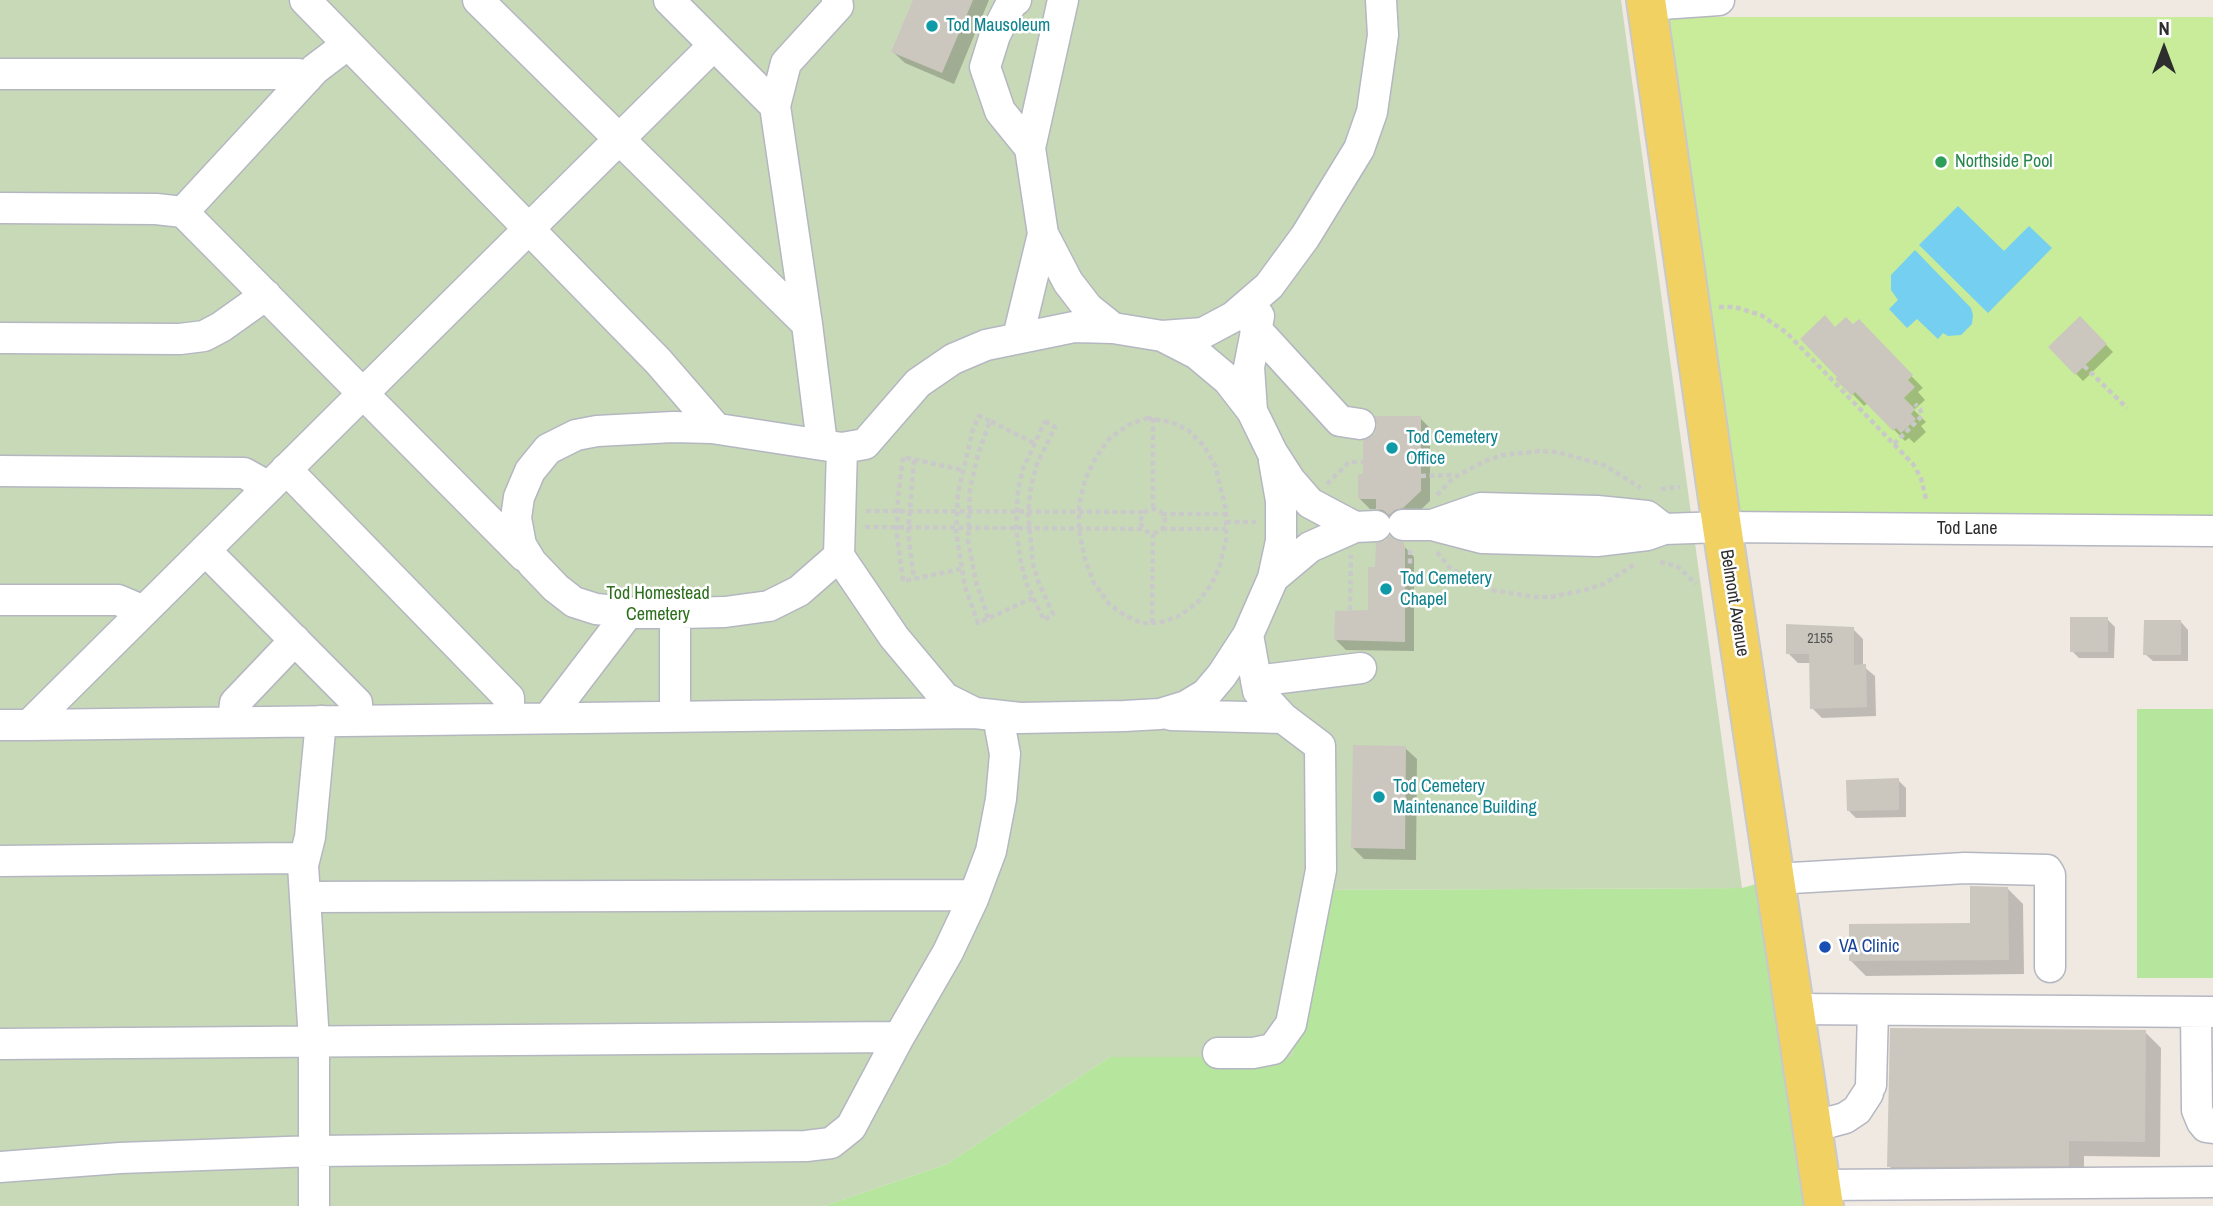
<!DOCTYPE html>
<style>
body{margin:0}
#map{position:relative;width:2213px;height:1206px;overflow:hidden;background:#efe9e1;font-family:"Archivo Narrow",sans-serif}
canvas{display:block}
.north{position:absolute;left:2129px;top:14px;width:70px;height:70px;-webkit-text-stroke:5px #fff;paint-order:stroke;rotate:0deg;font-size:19px;font-weight:700;line-height:28px;text-align:center;color:#2e2e2e}
.north::after{content:'';display:block;margin:auto;width:24px;height:32px;background:#2e2e2e;clip-path:polygon(50% 0,100% 100%,50% 72%,0 100%)}
</style>
<div id="map">
<canvas width="2213" height="1206"></canvas>
<div class="north">N</div>
</div>
<script>
const g = document.querySelector('canvas').getContext('2d');
g.lineJoin = 'round';
function paint(path, color) { g.fillStyle = color; g.fill(path, 'evenodd'); }
const poly = rows => new Path2D(rows.map(r => 'M' + r).join(''));
function strokePath(path, color, width, dash) { g.strokeStyle = color; g.lineWidth = width; g.lineCap = dash ? 'butt' : 'round'; g.setLineDash(dash || []); g.stroke(path); }
function drawText(font, color, halo, rows, align = 'center') {
  g.font = font + ' "Archivo Narrow",sans-serif'; g.lineWidth = 5; g.setLineDash([]); g.textBaseline = 'middle'; g.strokeStyle = halo; g.fillStyle = color; for (const [text, x, y, turn = 0] of rows) {
    g.save(); g.translate(x, y); g.rotate((+turn || 0) * Math.PI / 180); g.textAlign = isNaN(turn) ? turn : align; if (halo) g.strokeText(text, 0, 0); g.fillText(text, 0, 0); g.restore();
  }
}
const green = poly([
 [2137,709,2213,709,2213,978,2137,978],
 [1775,879,1824,1206,824,1206,947,1164,1110,1057,1292,1057,1308,890,1742,888]
]);
const cemetery = poly([
 [0,0,1621,0,1742,888,1308,890,1292,1057,1110,1057,947,1164,824,1206,0,1206]
]);
const pitch = poly([
 [1648,17,2213,17,2213,531,1722,527]
]);
const water = poly([
 [1958,206,2004,251,2029,226,2052,248,1988,313,1919,245],
 [1915,250,1971,308,1973,315,1972,324,1961,335,1948,336,1943,333,1938,339,1917,319,1907,328,1889,309,1898,300,1891,290,1891,275]
]);
const shadow = poly([
 [915,0,989,0,954,84,905,63,893,52],
 [2080,318,2113,352,2083,381,2050,347],
 [1859,322,1923,388,1918,392,1925,400,1914,410,1926,422,1921,426,1926,432,1914,443,1909,438,1905,441,1868,403,1864,406,1838,379,1836,329,1853,327],
 [1420,418,1430,428,1430,501,1413,517,1395,520,1388,518,1378,509,1370,509,1360,499,1365,476],
 [1402,544,1414,557,1414,651,1346,650,1336,640,1370,612,1377,568],
 [2107,619,2115,627,2114,658,2079,658,2072,651],
 [2181,622,2188,630,2188,661,2153,661,2145,654],
 [1853,629,1863,639,1863,666,1875,676,1876,716,1822,718,1812,708,1811,663,1798,663,1788,653],
 [1405,748,1417,759,1416,860,1364,859,1353,848],
 [1898,780,1906,788,1906,817,1856,818,1849,811],
 [2007,888,2023,904,2024,974,1866,976,1851,961,1972,925],
 [2145,1032,2161,1048,2160,1157,2084,1156,2084,1181,1904,1182,1889,1166]
]);
const building = poly([
 [913,0,973,0,942,73,891,52],
 [1825,315,1835,327,1846,317,1853,324,1859,319,1913,375,1908,380,1915,387,1904,398,1915,409,1911,414,1916,419,1901,433,1896,428,1893,431,1855,392,1852,396,1835,379,1837,377,1800,339],
 [2080,316,2107,344,2075,375,2048,347],
 [1375,416,1421,416,1421,491,1403,508,1395,510,1389,515,1383,510,1376,509,1376,499,1358,499,1358,474,1363,474,1363,441,1374,434,1377,426],
 [1390,536,1395,540,1403,542,1405,546,1405,642,1334,640,1335,611,1368,610,1368,567,1375,567,1376,543,1385,541],
 [2070,617,2108,617,2108,652,2070,652],
 [2144,620,2181,620,2181,655,2143,655],
 [1786,624,1854,627,1854,665,1866,664,1867,707,1810,709,1809,654,1786,654],
 [1353,745,1406,746,1405,849,1351,848],
 [1899,778,1899,810,1847,811,1846,780],
 [1970,886,2008,887,2009,960,1849,961,1849,924,1970,923],
 [1890,1028,2146,1030,2145,1142,2069,1141,2069,1166,1887,1167]
]);
const path = poly([
 [1719,307,1735,307,1761,315,1787,333,1913,464,1921,478,1926,499],
 [2084,366,2127,408],
 [1147,418,1171,422,1188,430,1204,446,1215,465,1226,510,1226,540,1220,565,1211,585,1197,603,1179,616,1159,623,1142,623,1126,616,1109,604,1094,583,1085,559,1079,531,1079,506,1085,480,1096,457,1110,438,1130,424,1147,418],
 [1153,418,1153,509],
 [990,421,979,416,973,429,958,493,956,532,965,587,978,623,1033,598],
 [1045,421,1055,427,1037,464,1031,486,1028,512,1033,564,1038,581,1053,614,1044,620,1027,585,1021,563,1016,528,1018,489,1023,469,1045,421],
 [1894,444,1922,416,1920,409,1915,404],
 [914,460,908,533,914,579],
 [1421,476,1455,475],
 [1327,484,1349,462,1363,462],
 [1661,489,1680,487],
 [1437,495,1453,478,1485,461,1503,455,1540,451,1557,452,1604,465,1641,488],
 '1141 521a12 12 0 1 1 24 0a12 12 0 1 1-24 0Z',
 [866,511,1144,512],
 [1162,514,1226,514],
 [1226,522,1256,522],
 [865,527,1143,529],
 [1162,529,1226,529],
 [1410,550,1410,566],
 [1437,552,1449,567,1477,584,1492,590,1535,597,1551,597,1585,590,1604,584,1635,564],
 [1660,562,1677,566,1696,584],
 [961,569,903,581,897,534,898,498,903,457,962,470],
 [1350,610,1351,555],
 [988,618,976,582,968,540,970,489,978,454,990,421,1034,443],
 [1152,623,1153,534]
]);
const minor = poly([
 [305,0,658,361,716,428],
 [478,0,807,324],
 [669,0,775,106],
 [1016,0,1011,4,995,35,985,67,1000,111,1030,148],
 [1647,5,1719,0],
 [0,74,298,74,307,78],
 [0,208,156,209,183,212,524,556],
 [183,212,315,69,348,44],
 [1043,234,1068,282,1088,308,1113,328],
 [1255,328,1340,421,1360,424],
 [1162,336,1203,333,1233,317,1269,286,1305,237,1359,149,1372,112,1383,35,1381,0],
 [1018,337,1043,234,1030,148,1063,0],
 [0,338,180,339,204,336,221,327,266,295],
 [1252,411,1249,367,1259,316],
 [822,444,807,324,775,106,786,63,838,6,837,0],
 [842,448,839,556,894,637,945,698,975,713,1020,718,1124,716,1160,714,1186,706,1206,694,1222,675,1248,635,1273,578,1310,547,1355,527],
 [286,469,509,698,509,719],
 [0,471,244,473,269,487],
 [1403,525,1432,525,1482,538,1597,541,1647,535,1664,529,1722,527,2213,531],
 [1432,525,1481,508,1597,511,1647,516,1664,529],
 [205,550,357,703,358,721],
 [839,556,799,591,769,606,725,612,679,613,638,613,596,609,574,602,556,588,532,563,521,545,516,518,519,497,530,471,548,449,576,435,597,431,673,427,712,428,842,448,865,444,918,383,953,359,986,345,1074,327,1113,328,1162,336,1197,354,1228,380,1252,411,1272,452,1290,480,1310,503,1355,527,1376,526],
 [1273,578,1281,541,1281,501,1274,461],
 [0,600,118,600,144,611],
 [675,613,675,717],
 [1256,681,1361,668],
 [1171,715,1283,718],
 [548,718,629,612],
 [233,722,235,703,295,640],
 [0,725,29,725,714,45],
 [29,725,975,713],
 [0,861,295,858,303,865,314,1041,314,1206],
 [303,865,310,837,321,721],
 [1775,879,1965,868,2047,870,2050,875,2050,967],
 [305,897,974,895],
 [1795,1009,2213,1012],
 [2196,1012,2197,1110,2202,1122,2206,1127,2213,1128],
 [0,1044,899,1037,948,952,973,899,991,851,1001,799,1005,754,998,716],
 [1218,1053,1253,1053,1273,1049,1291,1024,1321,870,1320,746,1283,718,1258,691,1248,635],
 [1871,1085,1873,1010],
 [1812,1127,1845,1118,1857,1110,1868,1093],
 [0,1167,120,1158,314,1151,806,1146,831,1143,851,1127,899,1037],
 [1821,1185,2213,1182]
]);
const major = poly([
 [1646,0,1722,527,1824,1206]
]);
const markers = [
 [932,26,7,"#0f9aa8"],
 [1941,162,7,"#2e9e5b"],
 [1392,448,7,"#0f9aa8"],
 [1386,589,7,"#0f9aa8"],
 [1379,797,7,"#0f9aa8"],
 [1825,947,7,"#1a4fb4"]
];
const numberNames = [
 ["2155",1820,639]
];
const cultureNames = [
 ["Tod Mausoleum",946,26],
 ["Tod Cemetery",1406,438],
 ["Office",1406,459],
 ["Tod Cemetery",1400,579],
 ["Chapel",1400,600],
 ["Tod Cemetery",1393,787],
 ["Maintenance Building",1393,808]
];
const leisureNames = [
 ["Northside Pool",1955,162]
];
const streetNames = [
 ["Tod Lane",1967,529],
 ["Belmont Avenue",1734,603,81]
];
const parkNames = [
 ["Tod Homestead",658,594],
 ["Cemetery",658,615]
];
const transitNames = [
 ["VA Clinic",1839,947]
];
paint(green, '#b6e59e');
paint(cemetery, '#c8d9b8');
paint(pitch, '#c9ec9a');
paint(water, '#75cff0');
paint(shadow, '#0003');
paint(building, '#cbc7bf');
strokePath(minor, '#b4b7c1', 33);
strokePath(major, '#c9c9c9', 42);
strokePath(path, '#c9c9c9', 4.5, [5, 3.5]);
strokePath(minor, '#fff', 30);
strokePath(major, '#f2d163', 38);
for (const [x, y, r, color] of markers) { const dot = new Path2D(); dot.arc(x, y, r, 0, 2 * Math.PI); g.fillStyle = color; g.fill(dot); strokePath(dot, '#fff', 2.5); }
drawText('14px', '#555452', null, numberNames);
drawText('18px', '#0d838f', '#fff', cultureNames, 'left');
drawText('18px', '#27864d', '#fff', leisureNames, 'left');
drawText('18px', '#2e2e2e', '#fff', streetNames);
drawText('18px', '#2c6e1b', '#fff', parkNames);
drawText('18px', '#164399', '#fff', transitNames, 'left');
</script>
